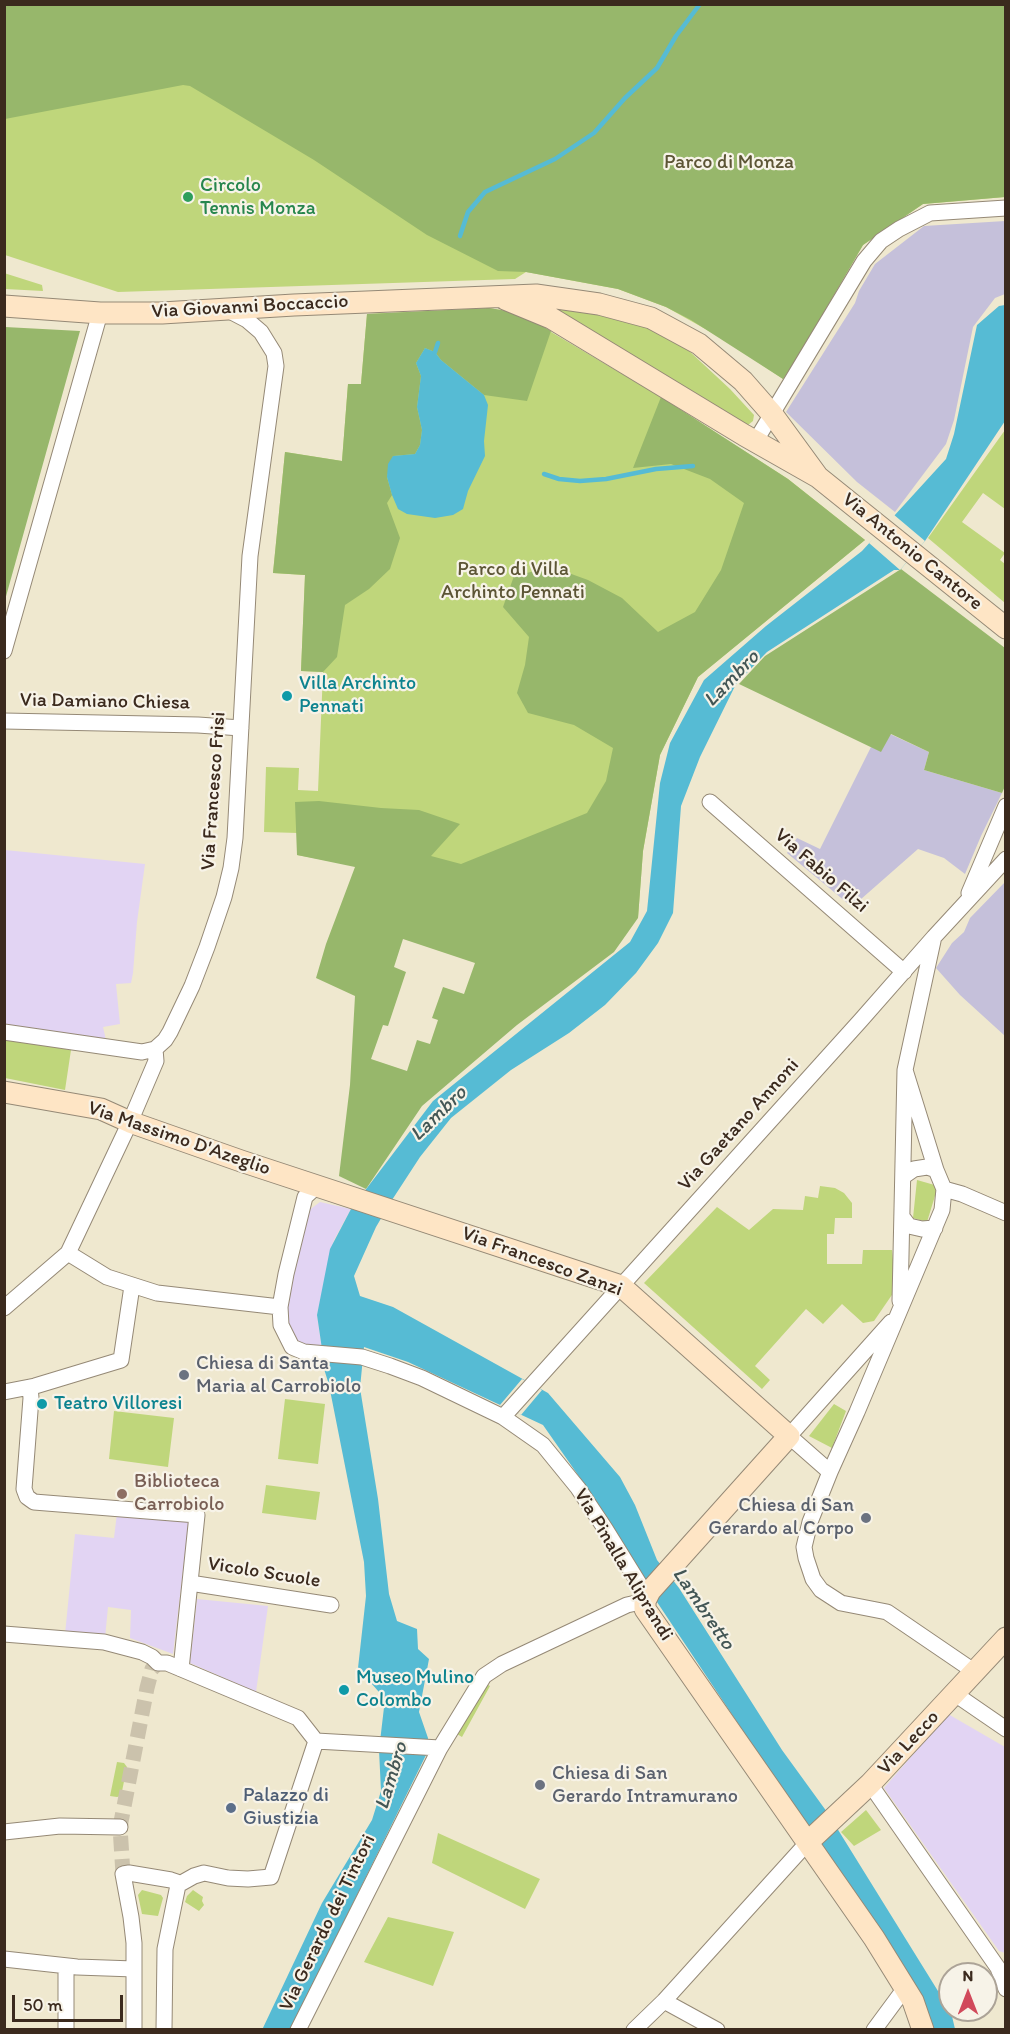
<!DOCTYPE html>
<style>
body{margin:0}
#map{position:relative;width:1010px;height:2034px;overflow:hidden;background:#efe8cf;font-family:Itim,sans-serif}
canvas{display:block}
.frame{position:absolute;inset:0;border:6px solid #3b2a1e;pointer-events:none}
.north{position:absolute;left:938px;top:1962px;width:60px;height:60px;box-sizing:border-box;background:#f7f3e8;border:2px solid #aca397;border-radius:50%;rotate:0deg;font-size:16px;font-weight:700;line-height:24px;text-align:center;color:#3b2a1e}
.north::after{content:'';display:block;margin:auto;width:21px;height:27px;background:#d1495b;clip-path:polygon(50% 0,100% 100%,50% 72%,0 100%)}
.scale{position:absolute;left:12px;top:1995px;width:111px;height:27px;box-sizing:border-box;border:3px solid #3b2a1e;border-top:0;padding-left:8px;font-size:18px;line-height:21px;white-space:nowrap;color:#3b2a1e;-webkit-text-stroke:4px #f7f3e8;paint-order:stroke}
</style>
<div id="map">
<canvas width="1010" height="2034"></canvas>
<div class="frame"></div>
<div class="north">N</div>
<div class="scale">50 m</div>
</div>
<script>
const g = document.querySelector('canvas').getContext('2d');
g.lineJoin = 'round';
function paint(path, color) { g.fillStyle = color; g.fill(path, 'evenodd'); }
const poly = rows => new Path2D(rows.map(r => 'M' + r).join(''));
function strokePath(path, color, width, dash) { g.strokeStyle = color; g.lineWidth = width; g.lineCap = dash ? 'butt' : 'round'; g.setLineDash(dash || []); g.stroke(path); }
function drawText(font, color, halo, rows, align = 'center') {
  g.font = font + ' Itim,sans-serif'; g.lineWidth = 4.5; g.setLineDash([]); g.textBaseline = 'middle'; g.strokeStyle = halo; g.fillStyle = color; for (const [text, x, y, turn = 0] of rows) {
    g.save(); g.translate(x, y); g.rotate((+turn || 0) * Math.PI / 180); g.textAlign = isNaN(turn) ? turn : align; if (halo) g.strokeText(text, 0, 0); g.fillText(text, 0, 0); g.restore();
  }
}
const built = poly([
 [5,850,145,864,137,922,133,973,131,983,116,984,120,1024,103,1027,106,1040,5,1025],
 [320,1202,351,1209,334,1240,317,1315,322,1349,302,1347,294,1341,285,1316,304,1214],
 [117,1513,189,1521,173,1654,130,1638,131,1610,108,1607,105,1638,65,1634,75,1534,114,1538],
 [197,1599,268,1606,256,1692,190,1663],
 [948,1714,1005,1747,1005,1953,999,1951,884,1788]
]);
const industrial = poly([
 [1005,221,1005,294,995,298,973,327,954,420,946,444,895,512,857,482,786,412,855,303,859,291,875,264,924,226],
 [890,734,929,752,924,770,1002,793,981,836,965,874,944,858,918,849,852,907,787,853,797,838,820,849,871,747,881,751],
 [1005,882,1005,1036,960,995,936,968,952,943,964,932,970,918]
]);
const green = poly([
 [5,5,1005,5,1005,197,923,204,863,245,799,355,783,379,725,340,666,307,618,289,526,272,515,279,118,292,5,255],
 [4,273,42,285,43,291,5,289],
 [527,300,565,306,651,329,687,349,730,389,754,415,753,421,748,425,741,423],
 [489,308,519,313,661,397,788,479,865,540,698,677,660,755,643,851,638,918,297,855,298,833,264,832,266,767,299,768,298,790,318,791,323,672,301,671,305,575,273,573,285,452,342,461,348,384,361,384,367,314],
 [1005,430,1005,509,983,493,962,522,1005,553,1000,560,1005,564,1005,603,928,538],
 [4,1039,71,1050,65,1090,5,1078],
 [917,1180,938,1186,927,1222,913,1218],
 [820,1186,835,1188,844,1193,852,1203,852,1218,835,1218,834,1234,827,1234,827,1264,862,1264,863,1250,892,1250,896,1289,874,1321,863,1323,842,1304,823,1324,806,1309,755,1366,770,1380,762,1389,644,1283,717,1207,749,1230,773,1209,803,1210,805,1196,818,1198],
 [285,1399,325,1404,318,1464,278,1459],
 [834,1404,846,1411,832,1448,809,1436],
 [114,1411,174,1418,168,1467,109,1459],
 [266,1485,320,1492,316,1520,262,1513],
 [485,1683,490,1686,462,1737,457,1734],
 [117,1762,124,1763,127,1767,121,1796,117,1797,110,1796],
 [866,1810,881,1830,854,1846,841,1832],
 [438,1833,540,1879,525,1909,432,1863],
 [142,1890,161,1895,163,1898,158,1916,142,1914,138,1895],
 [193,1890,203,1897,202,1901,204,1905,199,1911,185,1902,187,1896],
 [388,1917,454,1932,433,1986,364,1962]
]);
const forest = poly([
 [5,5,1005,5,1005,197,923,204,863,245,799,355,783,379,691,320,666,307,618,289,526,272,498,271,427,235,314,160,190,86,183,85,5,119],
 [489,308,519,313,551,331,527,401,484,395,441,360,435,352,425,348,416,363,421,376,417,407,422,430,420,445,415,454,393,456,387,477,392,495,387,503,400,538,390,569,369,589,345,605,337,657,323,672,301,671,305,575,273,573,285,452,342,461,348,384,361,384,367,314],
 [5,327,80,331,5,600,4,327],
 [661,397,788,479,865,540,698,677,660,755,643,851,638,918,614,952,517,1025,422,1106,366,1189,339,1176,350,1085,355,996,316,978,326,944,355,867,297,855,295,802,319,801,381,808,419,810,460,824,431,856,461,864,587,813,606,781,613,748,574,725,528,713,517,693,525,665,529,637,503,607,514,576,552,567,588,580,622,598,658,632,695,612,721,570,744,503,710,479,671,464,633,468],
 [403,939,475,963,464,994,443,987,432,1018,438,1020,430,1044,417,1040,407,1071,371,1059,383,1025,388,1026,406,972,394,967],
 [901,569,1005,648,1006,784,1002,793,924,770,929,752,891,734,881,752,739,684,765,656]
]);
const water = poly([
 [1005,305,1005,421,925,541,900,570,894,570,767,652,736,684,700,757,681,806,673,913,658,943,636,973,605,1005,569,1033,511,1070,451,1118,420,1157,392,1200,376,1227,354,1276,360,1296,393,1307,548,1393,620,1477,635,1505,657,1560,679,1588,782,1750,827,1812,951,2012,955,2029,931,2029,765,1764,641,1578,585,1485,543,1425,408,1362,364,1347,360,1388,378,1499,389,1594,397,1621,417,1629,418,1649,429,1659,419,1712,428,1738,427,1753,291,2029,262,2030,322,1903,372,1820,381,1791,379,1750,385,1699,358,1668,366,1596,364,1562,329,1385,321,1359,322,1349,317,1315,330,1249,351,1209,433,1101,630,942,647,911,660,783,670,743,704,680,766,626,862,551,946,459,954,434,977,325,999,306],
 [425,348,435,352,441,360,484,395,488,405,484,441,485,456,468,491,463,509,453,515,435,518,407,514,398,509,392,495,387,477,388,464,393,456,415,454,420,445,422,430,417,407,421,376,416,363]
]);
const pier = poly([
 [893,514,925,541,900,570,869,543],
 [522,1379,542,1390,521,1415,500,1405]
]);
const stream = poly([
 [460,236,468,212,485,192,555,159,594,133,625,98,657,68,676,36,700,4],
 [435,352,438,343],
 [544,474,559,479,580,481,606,479,656,469,693,466]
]);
const streetTunnel = poly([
 [123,1874,120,1827,147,1688,152,1669,158,1663]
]);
const street = poly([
 [755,442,864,261,881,241,899,229,930,213,1006,208],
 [4,651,100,313],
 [4,721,198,725,241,728],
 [710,802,904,972],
 [969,893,1006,806],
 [4,1032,142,1052,155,1049,165,1040,170,1032,192,986,207,947,224,897,231,868,235,838,250,556,276,366,274,353,261,332,247,320,226,309],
 [905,1070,936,1170,944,1189,942,1210,857,1412,830,1472,810,1522,804,1547,806,1558,813,1579,821,1590,841,1603,887,1612,975,1672],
 [904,1176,914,1169,927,1167,936,1170],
 [944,1189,962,1194,1006,1213],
 [903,1218,909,1226,922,1229,935,1228],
 [68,1253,107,1277,157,1293,280,1307],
 [900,1301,905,1070,933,941],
 [4,1308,68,1253,130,1122,156,1061,155,1049],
 [30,1387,31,1398,24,1489,27,1497,34,1502,197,1515,181,1669],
 [4,1392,35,1386,121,1360,132,1286],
 [503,1417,861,1020,934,937,1006,859],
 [830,1472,789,1436,891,1322],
 [190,1583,331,1605],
 [4,1634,104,1642,142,1652,152,1657,158,1663,167,1663,298,1718,316,1741,440,1748],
 [955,1694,1006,1729],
 [870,1784,998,1968,1006,1989],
 [4,1832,60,1826,120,1827],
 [178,1885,194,1876,204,1873,228,1878,248,1879,271,1877,316,1741],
 [4,1959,77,1967,134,1969],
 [664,2001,717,2030],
 [66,2030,66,1966],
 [134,2030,134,1943,131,1917,123,1874,129,1873,171,1880,177,1882,178,1885,165,1949,164,2030],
 [298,2030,440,1748,484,1676,502,1664,627,1605,645,1601,640,1585,606,1530,578,1488,543,1445,503,1417,422,1378,390,1366,362,1357,304,1352,292,1347,281,1325,280,1307,286,1274,305,1197,317,1186],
 [634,2030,664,2001,808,1842],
 [874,2030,905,1988]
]);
const secondary = poly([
 [505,299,551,318,744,435,818,477,1006,628],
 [4,306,100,313,162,313,294,305,536,295,599,304,651,318,699,344,743,381,772,414,818,477],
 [4,1092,101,1109,130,1122,241,1161,621,1286,789,1436,650,1591,645,1601,645,1609,874,1938,913,2001,923,2030],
 [808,1842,870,1784,1006,1638]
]);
const markers = [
 [188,197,6,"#2e9e5b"],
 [287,696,6,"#0f9aa8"],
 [184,1375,6,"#6b7280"],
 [42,1404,6,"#0f9aa8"],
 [122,1494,6,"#8d6e63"],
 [866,1518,6,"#6b7280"],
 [344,1690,6,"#0f9aa8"],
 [540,1785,6,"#6b7280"],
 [231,1808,6,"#5c6f8a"]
];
const parkNames = [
 ["Parco di Monza",729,163],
 ["Parco di Villa",513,570],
 ["Archinto Pennati",513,593]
];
const leisureNames = [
 ["Circolo",200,186],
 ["Tennis Monza",200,209]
];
const streetNames = [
 ["Via Giovanni Boccaccio",250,307,-3],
 ["Via Antonio Cantore",912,552,39],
 ["Via Damiano Chiesa",105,702,1],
 ["Via Francesco Frisi",214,791,-86],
 ["Via Fabio Filzi",821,871,41],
 ["Via Gaetano Annoni",739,1125,-48],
 ["Via Massimo D'Azeglio",179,1139,19],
 ["Via Francesco Zanzi",542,1262,20],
 ["Via Pinalla Aliprandi",623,1565,59],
 ["Vicolo Scuole",264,1573,9],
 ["Via Lecco",909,1743,-47],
 ["Via Gerardo dei Tintori",328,1923,-64]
];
const cultureNames = [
 ["Villa Archinto",299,684],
 ["Pennati",299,707],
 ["Teatro Villoresi",54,1404],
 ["Museo Mulino",356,1678],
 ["Colombo",356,1701]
];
const worshipNames = [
 ["Chiesa di Santa",196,1364],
 ["Maria al Carrobiolo",196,1387],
 ["Chiesa di San",854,1506,"right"],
 ["Gerardo al Corpo",854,1529,"right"],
 ["Chiesa di San",552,1774],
 ["Gerardo Intramurano",552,1797]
];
const educationNames = [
 ["Biblioteca",134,1482],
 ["Carrobiolo",134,1505]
];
const serviceNames = [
 ["Palazzo di",243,1796],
 ["Giustizia",243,1819]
];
const waterNames = [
 ["Lambro",732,679,-46],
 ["Lambro",439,1114,-44],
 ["Lambretto",703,1609,56],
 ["Lambro",392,1776,-73]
];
paint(built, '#e2d4f3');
paint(industrial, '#c5c0da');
paint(green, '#bfd67b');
paint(forest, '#97b76b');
paint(water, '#56bbd4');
paint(pier, '#efe8cf');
strokePath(stream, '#56bbd4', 4.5);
strokePath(streetTunnel, '#cbc2ac', 15, [15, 8]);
strokePath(street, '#958976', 17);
strokePath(secondary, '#958976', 23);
strokePath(street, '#fff', 15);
strokePath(secondary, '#fee5c5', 21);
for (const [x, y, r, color] of markers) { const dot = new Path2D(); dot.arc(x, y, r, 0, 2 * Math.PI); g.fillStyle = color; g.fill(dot); strokePath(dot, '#f7f3e8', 2); }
drawText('20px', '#5c5535', '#f7f3e8', parkNames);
drawText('20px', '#27864d', '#f7f3e8', leisureNames, 'left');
drawText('20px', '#3b2a1e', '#f7f3e8', streetNames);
drawText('20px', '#0d838f', '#f7f3e8', cultureNames, 'left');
drawText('20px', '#5b616d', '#f7f3e8', worshipNames, 'left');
drawText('20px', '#785e54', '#f7f3e8', educationNames, 'left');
drawText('20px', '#4e5e75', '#f7f3e8', serviceNames, 'left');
drawText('italic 21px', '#435655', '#f7f3e8', waterNames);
</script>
